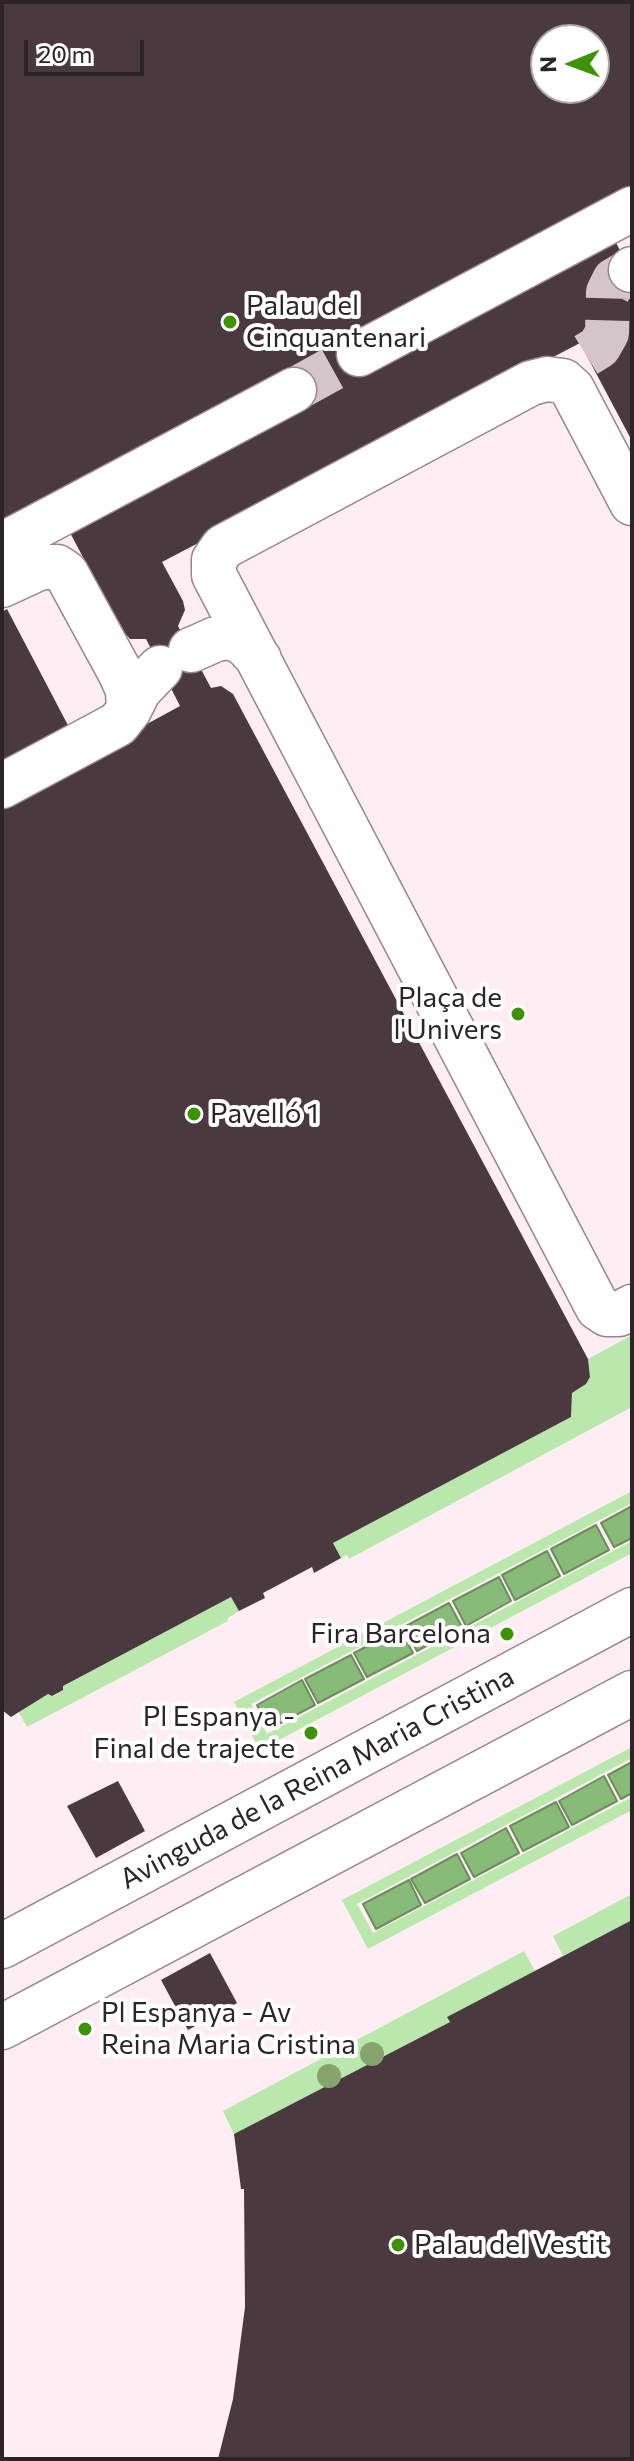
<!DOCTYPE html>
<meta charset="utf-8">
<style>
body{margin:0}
#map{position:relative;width:634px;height:2461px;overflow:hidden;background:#feedf3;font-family:Commissioner,sans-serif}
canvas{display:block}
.frame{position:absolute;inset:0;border:4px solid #2c2427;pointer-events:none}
.north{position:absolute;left:530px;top:24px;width:80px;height:80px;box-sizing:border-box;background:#fff;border:2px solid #aba7a9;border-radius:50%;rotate:269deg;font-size:22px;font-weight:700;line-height:32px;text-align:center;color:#2c2427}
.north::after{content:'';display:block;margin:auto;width:28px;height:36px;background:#3b9305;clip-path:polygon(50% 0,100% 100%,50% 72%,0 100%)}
.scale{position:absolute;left:24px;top:40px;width:120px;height:36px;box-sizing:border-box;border:4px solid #2c2427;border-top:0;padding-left:10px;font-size:24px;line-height:28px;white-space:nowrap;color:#2c2427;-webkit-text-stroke:6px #fff;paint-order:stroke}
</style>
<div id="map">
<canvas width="634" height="2461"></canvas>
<div class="frame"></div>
<div class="north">N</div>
<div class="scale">20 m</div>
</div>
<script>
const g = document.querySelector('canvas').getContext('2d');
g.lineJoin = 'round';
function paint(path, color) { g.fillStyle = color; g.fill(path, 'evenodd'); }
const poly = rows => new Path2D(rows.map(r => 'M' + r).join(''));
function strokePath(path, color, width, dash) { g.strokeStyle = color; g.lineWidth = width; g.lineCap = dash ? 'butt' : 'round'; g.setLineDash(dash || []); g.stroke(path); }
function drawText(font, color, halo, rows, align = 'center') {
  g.font = font + ' Commissioner,sans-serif'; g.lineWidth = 8; g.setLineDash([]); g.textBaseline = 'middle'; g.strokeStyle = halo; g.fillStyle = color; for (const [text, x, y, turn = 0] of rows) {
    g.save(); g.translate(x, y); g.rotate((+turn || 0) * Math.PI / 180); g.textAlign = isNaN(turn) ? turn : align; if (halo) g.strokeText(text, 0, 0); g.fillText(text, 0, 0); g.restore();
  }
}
const green = poly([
 [632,1335,632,1407,349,1559,347,1555,341,1558,333,1543,571,1417,572,1393,586,1384,590,1377,588,1359],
 [632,1491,632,1503,251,1704,267,1734,632,1541,632,1553,260,1750,234,1702],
 [231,1597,239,1611,228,1618,228,1621,27,1727,19,1713,21,1709,48,1694,53,1696,63,1690,63,1686],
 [632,1747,632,1758,357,1904,373,1933,632,1797,632,1810,368,1949,342,1900],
 [632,1894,632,1920,563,1956,553,1936],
 [524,1951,535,1971,448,2017,450,2022,234,2134,223,2111]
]);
const water = poly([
 [632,1506,632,1538,614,1547,601,1523,632,1506],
 [596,1525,609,1550,564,1574,551,1549,596,1525],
 [547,1551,560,1576,515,1600,502,1575,547,1551],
 [499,1577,511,1601,466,1626,453,1601,499,1577],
 [449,1603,462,1627,417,1651,404,1627,449,1603],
 [400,1629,413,1653,367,1677,354,1653,400,1629],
 [351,1655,364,1679,318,1703,305,1679,351,1655],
 [302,1680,315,1705,269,1729,257,1705,302,1680],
 [632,1762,632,1793,621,1799,608,1775,632,1762],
 [604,1776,617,1801,572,1825,559,1801,604,1776],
 [556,1802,569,1827,523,1851,510,1826,556,1802],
 [506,1828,519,1853,474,1877,461,1853,506,1828],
 [457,1854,470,1879,425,1903,411,1879,457,1854],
 [409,1880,421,1905,376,1929,363,1904,409,1880]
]);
const building = poly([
 [2,2,632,2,632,229,614,239,632,273,632,441,580,343,162,562,183,601,185,610,178,626,211,688,221,686,233,694,588,1359,590,1377,586,1384,572,1393,571,1417,333,1543,341,1558,314,1573,312,1567,263,1593,265,1598,239,1611,231,1597,63,1686,63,1690,52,1696,48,1694,11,1717,2,1710,2,803,180,706,146,639,130,639,121,629,67,527,2,561],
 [546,40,594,40,594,88,546,88],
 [7,609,71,731,2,768,2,612],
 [118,1781,145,1831,96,1858,67,1806],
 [632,1920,632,2459,218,2459,233,2399,245,2307,244,2189,241,2189,234,2134,450,2022,447,2017],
 [210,1953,237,2003,188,2030,161,1980]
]);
const minorTunnel = poly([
 [586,355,599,347,607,333,608,292,614,280,631,270],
 [294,390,359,354]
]);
const minor = poly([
 [631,270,632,269],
 [359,354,632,209],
 [632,503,572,389,563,381,547,379,531,383,223,547,214,560,214,575,598,1308,607,1314,619,1314,632,1307],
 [2,545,294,390],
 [2,585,41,567,57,567,66,573,121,674,128,690,129,710,118,724,2,786],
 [191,650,216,639,230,637,244,643,259,659],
 [129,710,139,690,160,668],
 [2,1946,632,1610],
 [2,2027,632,1693]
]);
const trees = [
 [372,2054],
 [329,2076]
];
const markers = [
 [230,322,8,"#3b9305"],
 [518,1014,8,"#3b9305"],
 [194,1114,8,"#3b9305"],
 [507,1634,8,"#3b9305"],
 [311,1733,8,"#3b9305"],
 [85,2029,8,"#3b9305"],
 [398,2245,8,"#3b9305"]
];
const poiNames = [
 ["Palau del",246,306],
 ["Cinquantenari",246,338],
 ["Plaça de",502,998,"right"],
 ["l'Univers",502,1030,"right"],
 ["Pavelló 1",210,1114],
 ["Fira Barcelona",491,1634,"right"],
 ["Pl Espanya -",295,1717,"right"],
 ["Final de trajecte",295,1749,"right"],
 ["Pl Espanya - Av",101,2013],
 ["Reina Maria Cristina",101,2045],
 ["Palau del Vestit",414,2245]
];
const streetNames = [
 ["Avinguda de la Reina Maria Cristina",317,1778,-28]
];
paint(green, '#bae7ab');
paint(water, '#8b7');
strokePath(water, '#6c8e5f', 2);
paint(building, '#4a393f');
strokePath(minorTunnel, '#d4c5ca', 44, [44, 22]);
strokePath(minor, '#99858d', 47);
strokePath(minor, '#fff', 44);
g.fillStyle = '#87a36e';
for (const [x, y] of trees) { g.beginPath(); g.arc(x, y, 12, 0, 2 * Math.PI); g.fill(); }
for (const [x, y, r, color] of markers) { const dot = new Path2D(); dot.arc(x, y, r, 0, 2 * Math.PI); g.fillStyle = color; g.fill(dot); strokePath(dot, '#fff', 3); }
drawText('28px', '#2c2427', '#fff', poiNames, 'left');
drawText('28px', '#2c2427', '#fff', streetNames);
</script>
